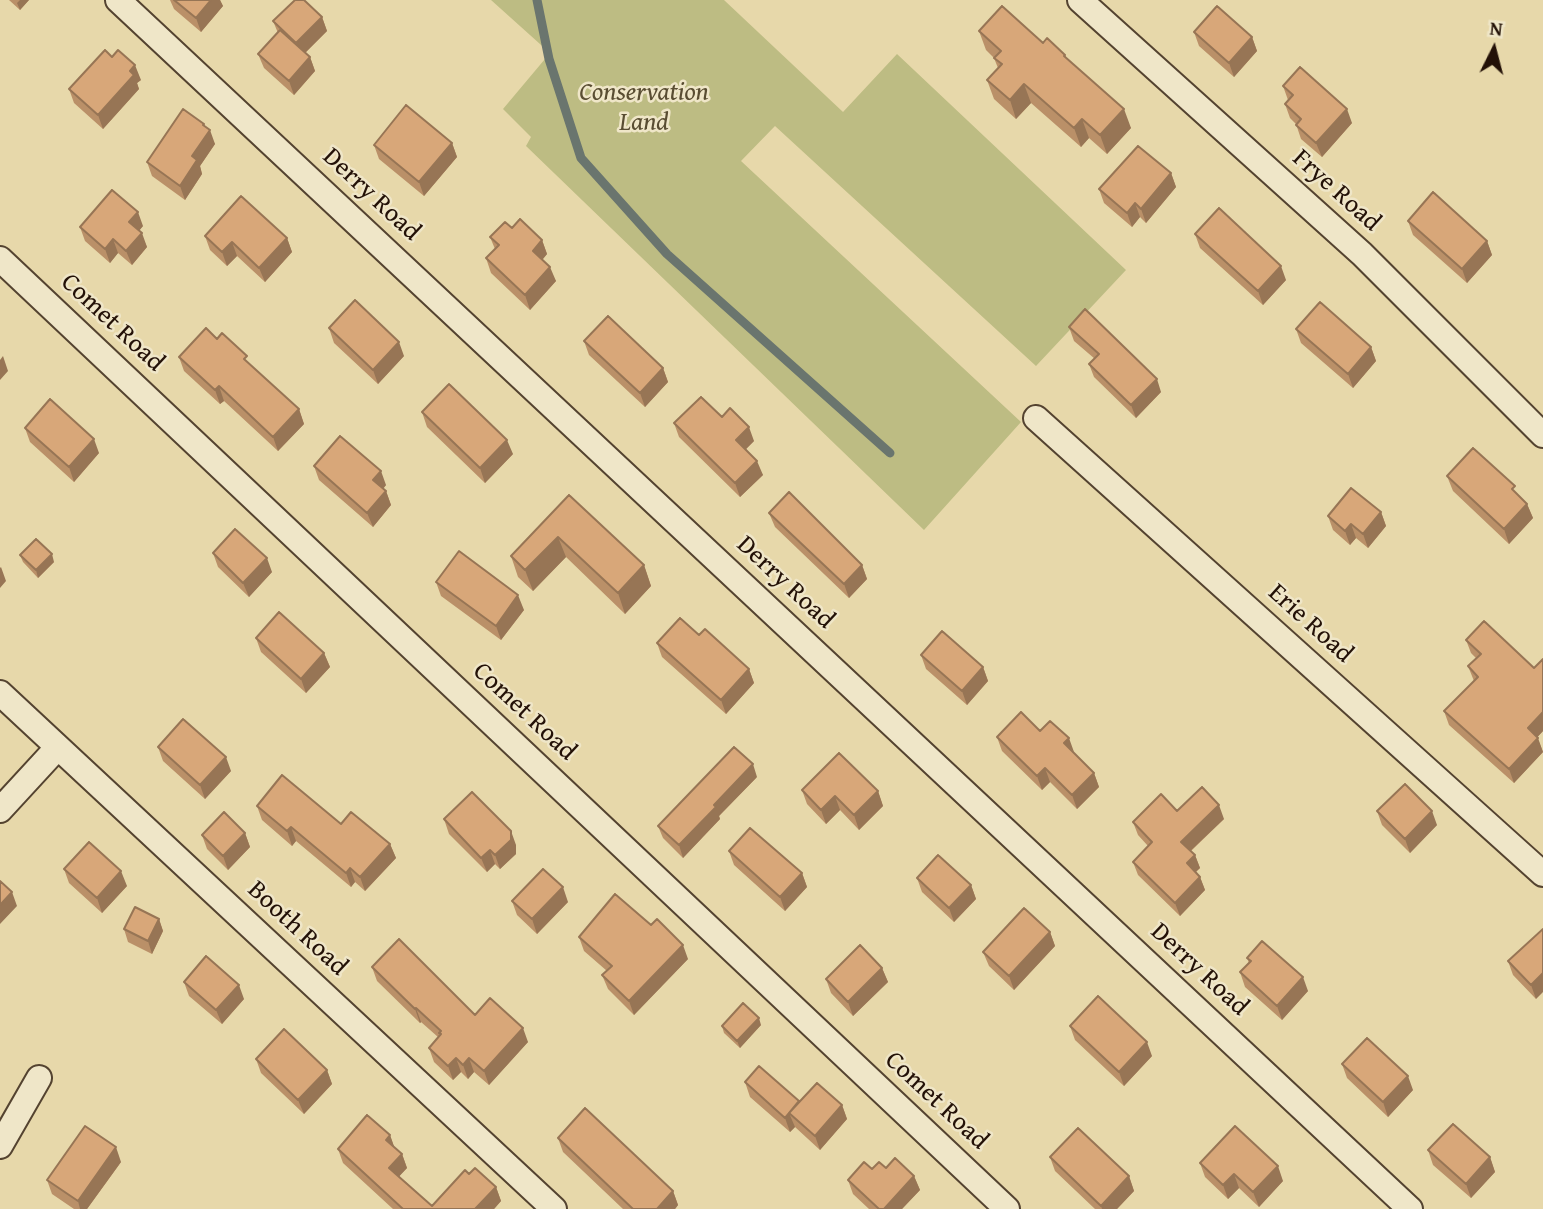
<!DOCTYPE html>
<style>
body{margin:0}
#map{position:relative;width:1543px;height:1209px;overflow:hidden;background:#e7d8aa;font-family:"Gentium Book Plus",serif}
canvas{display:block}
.north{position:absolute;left:1459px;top:14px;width:70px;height:70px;-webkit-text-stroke:5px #efe6c8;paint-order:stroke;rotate:6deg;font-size:19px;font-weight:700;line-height:28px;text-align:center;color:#231107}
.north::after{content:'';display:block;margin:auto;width:24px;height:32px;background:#231107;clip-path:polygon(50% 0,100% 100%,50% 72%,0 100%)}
</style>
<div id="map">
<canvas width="1543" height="1209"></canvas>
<div class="north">N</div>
</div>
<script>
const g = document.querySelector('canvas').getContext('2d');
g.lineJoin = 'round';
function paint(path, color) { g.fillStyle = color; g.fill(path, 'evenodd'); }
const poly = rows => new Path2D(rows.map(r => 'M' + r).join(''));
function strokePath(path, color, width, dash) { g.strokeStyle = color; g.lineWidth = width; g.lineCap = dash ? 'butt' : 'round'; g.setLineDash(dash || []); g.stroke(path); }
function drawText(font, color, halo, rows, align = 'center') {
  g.font = font + ' "Gentium Book Plus",serif'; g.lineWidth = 5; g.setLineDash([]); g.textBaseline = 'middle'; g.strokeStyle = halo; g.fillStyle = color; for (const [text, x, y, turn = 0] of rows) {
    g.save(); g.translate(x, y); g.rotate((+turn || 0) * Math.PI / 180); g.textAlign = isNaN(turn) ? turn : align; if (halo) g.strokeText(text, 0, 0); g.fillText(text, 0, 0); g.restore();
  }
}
const green = poly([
 [491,0,724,0,843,112,897,54,1126,270,1036,366,775,126,741,161,1021,422,924,530,526,146,531,137,503,109,550,53]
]);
const stream = poly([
 [537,0,549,59,581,158,667,254,890,453]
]);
const minor = poly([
 [118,0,1410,1209],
 [1080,0,1362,254,1543,435],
 [0,259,1007,1209],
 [1036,418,1543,874],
 [0,693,554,1209],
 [0,810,58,747],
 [0,1146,39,1078]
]);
const wall = poly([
 [9,0,29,0,20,10],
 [170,0,220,0,223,6,201,32,174,9],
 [322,17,327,31,305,53,310,57,315,71,294,95,264,68,258,54,278,33,273,21],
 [979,31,1043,43,1065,55,1067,59,1131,128,1107,154,1089,138,1081,147,1031,103,1016,119,994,99,987,80,998,68,994,58,986,50],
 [1194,32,1252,37,1257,51,1234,77,1199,46],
 [141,80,137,83,139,89,103,129,74,103,69,89],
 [1283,86,1352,123,1322,157,1301,139,1296,124,1290,118,1285,104,1288,100],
 [205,127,215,144,200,166,202,174,185,200,152,176,147,162],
 [452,143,457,157,424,196,379,159,374,145],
 [1171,173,1176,187,1146,223,1140,217,1132,227,1104,203,1099,189],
 [1408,221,1487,241,1492,255,1467,283,1413,235],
 [143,226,139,230,147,247,132,265,118,253,110,263,85,241,80,227],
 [512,228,542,240,547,254,542,260,556,281,530,310,491,273,486,258,495,249,490,237],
 [1195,234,1286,280,1263,305,1200,248],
 [205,236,287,238,292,252,265,282,237,256,227,266,210,250],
 [1069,327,1161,392,1136,418,1094,377,1089,364,1095,359,1074,341],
 [329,328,404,356,378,384,334,343],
 [1296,329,1371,347,1376,361,1353,388,1301,343],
 [217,339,250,364,299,409,304,424,278,451,224,401,220,404,184,371,179,357],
 [584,341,663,368,668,382,645,407,589,355],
 [422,412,513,454,485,483,427,427],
 [722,417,754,441,746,449,763,475,740,497,679,437,674,423],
 [25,428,99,453,74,482,30,442],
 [314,466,386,485,383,489,386,491,391,505,373,527,319,480],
 [1447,476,1518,495,1527,504,1533,518,1509,544,1453,491],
 [569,495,644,565,651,586,625,614,566,557,533,591,518,577,511,556],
 [1381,512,1386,526,1368,548,1356,538,1350,545,1333,530,1328,516],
 [769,513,862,565,867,579,849,598,775,527],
 [213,553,272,572,249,597,218,567],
 [20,555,54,562,38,578,23,562],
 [436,582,524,610,501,640,441,596],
 [1484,621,1543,731,1537,737,1543,752,1514,783,1449,725,1444,711,1474,681,1468,666,1476,658,1471,653,1466,640],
 [699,635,749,669,754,683,726,714,662,657,657,643],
 [256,638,324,653,330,667,306,693,261,652],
 [921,655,983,667,988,681,967,705,926,669],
 [1040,731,1074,753,1094,773,1099,787,1077,809,1050,782,1042,790,1002,751,997,737],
 [158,747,231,771,205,799,163,761],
 [757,777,719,816,720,819,683,858,663,838,658,826],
 [802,790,878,791,883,806,859,830,840,810,826,824,807,804],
 [257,806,341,824,390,844,396,858,365,891,355,882,351,887,296,841,292,846,262,820],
 [1177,811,1224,819,1191,851,1195,855,1200,868,1196,872,1200,877,1205,890,1180,916,1138,875,1133,862,1148,846,1138,835,1133,822],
 [1377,811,1437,825,1410,853,1382,825],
 [444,819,516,845,516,854,500,869,495,864,487,872,449,834],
 [245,833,250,847,228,870,207,849,202,835],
 [729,851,802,873,807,887,785,911,734,865],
 [64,869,127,886,102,913,69,883],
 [917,878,971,885,976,899,954,922,922,892],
 [512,901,568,902,537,934,517,915],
 [159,919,163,931,152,954,128,942,124,929],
 [1543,929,1536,999,1513,975,1508,961],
 [1050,932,1055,946,1014,990,989,966,983,952],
 [579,937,688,959,634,1015,608,989,602,975,607,971,584,951],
 [1247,958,1308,991,1282,1020,1245,987,1240,972,1249,963],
 [372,967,475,1015,528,1042,489,1085,474,1072,468,1079,461,1072,453,1080,434,1062,429,1048,438,1037,421,1022,420,1023,377,981],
 [882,968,888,982,853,1016,831,993,826,979],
 [184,982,244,999,222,1024,189,996],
 [761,1025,740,1048,724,1033,722,1026],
 [1070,1026,1152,1056,1124,1086,1075,1040],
 [256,1059,327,1070,332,1084,304,1114,261,1073],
 [1342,1064,1413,1090,1388,1117,1347,1078],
 [745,1082,799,1101,842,1105,847,1119,820,1150,795,1127,790,1132,750,1097],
 [390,1135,394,1147,402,1154,407,1168,399,1176,432,1206,469,1174,496,1187,501,1201,494,1209,393,1209,343,1163,338,1149],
 [558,1138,673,1191,678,1205,675,1209,623,1209,563,1152],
 [1428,1150,1490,1157,1495,1172,1471,1198,1433,1165],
 [1050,1157,1129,1176,1134,1191,1117,1209,1095,1209,1055,1171],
 [121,1162,87,1209,74,1209,52,1194,47,1180],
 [1200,1163,1283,1181,1259,1207,1239,1188,1228,1199,1205,1177],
 [886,1168,914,1176,920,1190,902,1209,869,1209,853,1194,848,1180,872,1169]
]);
const shadedWall = poly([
 [20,0,29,0,20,10,17,3],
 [211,0,220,0,223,6,201,32,196,18],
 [322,17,327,31,301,57,296,43],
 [1252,37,1257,51,1234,77,1229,63],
 [310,57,315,71,294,95,289,81],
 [135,65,141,80,137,83,139,89,103,129,98,115,130,71],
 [1024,84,1031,103,1016,119,1010,100],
 [1124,109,1131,128,1107,154,1100,135],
 [1347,109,1352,123,1322,157,1316,143],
 [1082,119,1089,138,1081,147,1074,128],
 [204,124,207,133,210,130,215,144,200,166,202,174,185,200,180,186],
 [452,143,457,157,424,196,419,182],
 [1171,173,1176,187,1146,223,1141,209],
 [1135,203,1140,217,1132,227,1127,213],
 [138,212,143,226,135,236,129,222],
 [142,233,147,247,132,265,126,251],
 [287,238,292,252,265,282,259,268],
 [113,239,118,253,110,263,105,249],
 [542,240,547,254,538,265,533,251],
 [1487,241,1492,255,1467,283,1462,269],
 [232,242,237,256,227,266,222,252],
 [1281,266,1286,280,1263,305,1258,291],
 [550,267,556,281,530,310,525,295],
 [399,342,404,356,378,384,373,370],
 [1371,347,1376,361,1353,388,1348,374],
 [3,356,8,371,0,380,0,360],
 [663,368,668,382,645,407,640,393],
 [1157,379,1161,392,1136,418,1131,405],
 [219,386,224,401,220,404,215,390],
 [299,409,304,424,278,451,273,437],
 [749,427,754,441,741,454,736,440],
 [94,439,99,453,74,482,69,467],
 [507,440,513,454,485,483,480,468],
 [757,461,763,475,740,497,735,483],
 [381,471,386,485,378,495,373,480],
 [386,491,391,505,373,527,367,513],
 [1527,504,1533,518,1509,544,1504,529],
 [1381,512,1386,526,1368,548,1363,534],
 [1351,524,1356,538,1350,545,1345,531],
 [558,537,566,557,533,591,525,570],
 [52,554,54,562,38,578,36,570],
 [267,558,272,572,249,597,243,583],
 [644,565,651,586,625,614,618,593],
 [862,565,867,579,849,598,844,584],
 [1,567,6,581,0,588,0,568],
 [518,595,524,610,501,640,496,626],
 [324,653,330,667,306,693,301,679],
 [983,667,988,681,967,705,962,691],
 [749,669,754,683,726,714,721,700],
 [1543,712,1543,731,1533,742,1528,728],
 [1069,738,1074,752,1064,743],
 [1538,738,1543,752,1514,783,1509,769],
 [226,757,231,771,205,799,200,785],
 [753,764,757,777,719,816,720,819,683,858,679,845,714,805],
 [1045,768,1050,782,1042,790,1037,776],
 [1094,773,1099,787,1077,809,1072,795],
 [878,791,883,806,859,830,854,815],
 [835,796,840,810,826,824,821,810],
 [1219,805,1224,819,1186,855,1181,842],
 [1432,811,1437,825,1410,853,1405,839],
 [291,827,296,841,292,846,287,831],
 [511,831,516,845,516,854,500,869,495,855],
 [245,833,250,847,228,870,223,856],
 [390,844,396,858,365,891,360,877],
 [490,850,495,864,487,872,481,858],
 [1195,855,1200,868,1191,876,1187,863],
 [350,868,355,882,351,887,346,873],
 [121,871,127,886,102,913,97,898],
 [802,873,807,887,785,911,780,897],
 [1200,877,1205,890,1180,916,1175,903],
 [971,885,976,899,954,922,949,908],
 [563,887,568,902,537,934,532,919],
 [12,892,17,906,0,924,0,905],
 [159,919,163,931,152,954,148,941],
 [1050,932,1055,946,1014,990,1009,976],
 [683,945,688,959,634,1015,629,1001],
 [882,968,888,982,853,1016,848,1002],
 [1543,973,1543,992,1536,999,1531,985],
 [1303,977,1308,991,1282,1020,1277,1006],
 [239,985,244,999,222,1024,216,1010],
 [416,1008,421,1022,420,1023,415,1009],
 [759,1018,761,1025,740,1048,737,1041],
 [523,1028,528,1042,489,1085,484,1071],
 [1147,1042,1152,1056,1124,1086,1119,1072],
 [456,1058,461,1072,453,1080,448,1066],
 [469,1058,474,1072,468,1079,463,1065],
 [327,1070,332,1084,304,1114,298,1100],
 [1408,1076,1413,1090,1388,1117,1383,1102],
 [799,1101,789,1113,795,1127,790,1132,785,1118],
 [842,1105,847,1119,820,1150,815,1136],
 [390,1135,395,1149,386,1140],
 [116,1147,121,1162,87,1209,80,1209,78,1201],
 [402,1154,407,1168,394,1182,389,1168],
 [1490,1157,1495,1172,1471,1198,1466,1184],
 [1278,1166,1283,1181,1259,1207,1253,1192],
 [1234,1174,1239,1188,1228,1199,1223,1185],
 [914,1176,920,1190,902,1209,884,1209],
 [1129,1176,1134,1191,1117,1209,1102,1209,1101,1206],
 [496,1187,501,1201,494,1209,475,1209],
 [673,1191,678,1205,675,1209,657,1209]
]);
const building = poly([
 [174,0,211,0,196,18,174,0],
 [295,0,304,0,322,17,296,43,273,21,295,0],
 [1002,6,1043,43,1047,38,1065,55,1064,56,1124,109,1100,135,1082,119,1074,128,1024,84,1010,100,987,80,1002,64,994,58,1001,51,979,31,1002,6],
 [1217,6,1252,37,1229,63,1194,32,1217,6],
 [280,30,310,57,289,81,258,54,280,30],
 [105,50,112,57,118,50,135,65,130,71,134,75,98,115,69,89,105,50],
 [1300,67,1347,109,1316,143,1296,125,1301,119,1285,104,1293,95,1283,86,1300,67],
 [406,105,452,143,419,182,374,145,406,105],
 [183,109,204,124,203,125,210,130,192,156,197,160,180,186,147,162,183,109],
 [1138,146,1171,173,1141,209,1135,203,1127,213,1099,189,1138,146],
 [112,190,138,212,129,222,142,233,126,251,113,239,105,249,80,227,112,190],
 [1433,192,1487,241,1462,269,1408,221,1433,192],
 [241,196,287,238,259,268,232,242,222,252,205,236,241,196],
 [1219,208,1281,266,1258,291,1195,234,1219,208],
 [520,219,542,240,533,251,550,267,525,295,486,258,499,245,490,237,505,222,512,228,520,219],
 [355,300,399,342,373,370,329,328,355,300],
 [1320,302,1371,347,1348,374,1296,329,1320,302],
 [1085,309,1157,379,1131,405,1089,364,1099,354,1069,327,1085,309],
 [608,316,663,368,640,393,584,341,608,316],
 [206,328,217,339,222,333,247,356,244,359,299,409,273,437,219,386,215,390,179,357,206,328],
 [449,384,507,440,480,468,422,412,449,384],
 [701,397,722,417,730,408,749,427,736,440,757,461,735,483,674,423,701,397],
 [50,399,94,439,69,467,25,428,50,399],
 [340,436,381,471,373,480,386,491,367,513,314,466,340,436],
 [1473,448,1515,486,1512,489,1527,504,1504,529,1447,476,1473,448],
 [1351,488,1381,512,1363,534,1351,524,1345,531,1328,516,1351,488],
 [789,492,862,565,844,584,769,513,789,492],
 [569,495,644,565,618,593,558,537,525,570,511,556,569,495],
 [235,529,267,558,243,583,213,553,235,529],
 [36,539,52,554,36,570,20,555,36,539],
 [459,551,518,595,496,626,436,582,459,551],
 [279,612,324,653,301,679,256,638,279,612],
 [680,618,699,635,705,629,749,669,721,700,657,643,680,618],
 [1484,621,1534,668,1543,659,1543,712,1528,728,1538,738,1509,769,1444,711,1478,677,1468,666,1481,654,1466,640,1484,621],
 [942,631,983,667,962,691,921,655,942,631],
 [1021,712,1040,731,1050,721,1069,738,1064,743,1094,773,1072,795,1045,768,1037,776,997,737,1021,712],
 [183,719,226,757,200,785,158,747,183,719],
 [734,747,753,764,714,805,716,807,679,845,658,826,734,747],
 [839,753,878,791,854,815,835,796,821,810,802,790,839,753],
 [282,775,341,824,351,812,390,844,360,877,350,868,346,873,291,827,287,831,257,806,282,775],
 [1405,784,1432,811,1405,839,1377,811,1405,784],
 [1202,787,1219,805,1181,842,1195,855,1187,863,1200,877,1175,903,1133,862,1152,842,1133,822,1161,794,1177,811,1202,787],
 [472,792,511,831,511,840,495,855,490,850,481,858,444,819,472,792],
 [224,812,245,833,223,856,202,835,224,812],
 [750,828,802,873,780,897,729,851,750,828],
 [89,842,121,871,97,898,64,869,89,842],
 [938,855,971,885,949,908,917,878,938,855],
 [543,869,563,887,532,919,512,901,543,869],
 [0,881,12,892,0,905,0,881],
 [615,894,651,925,657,919,683,945,629,1001,602,975,612,966,579,937,615,894],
 [135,907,159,919,148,941,124,929,135,907],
 [1024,908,1050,932,1009,976,983,952,1024,908],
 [1543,929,1543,973,1531,985,1508,961,1543,929],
 [399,939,475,1015,490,998,523,1028,484,1071,469,1058,463,1065,456,1058,448,1066,429,1048,441,1034,439,1033,441,1031,416,1008,415,1009,372,967,399,939],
 [1262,941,1303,977,1277,1006,1240,972,1251,961,1247,958,1262,941],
 [860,945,882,968,848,1002,826,979,860,945],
 [206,956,239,985,216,1010,184,982,206,956],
 [1098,996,1147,1042,1119,1072,1070,1026,1098,996],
 [743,1003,759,1018,737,1041,722,1026,743,1003],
 [284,1029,327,1070,298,1100,256,1059,284,1029],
 [1367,1038,1408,1076,1383,1102,1342,1064,1367,1038],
 [759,1066,799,1101,785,1118,745,1082,759,1066],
 [817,1083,842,1105,815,1136,789,1113,817,1083],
 [585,1108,673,1191,657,1209,633,1209,558,1138,585,1108],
 [367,1115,390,1135,386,1140,402,1154,389,1168,432,1206,465,1170,469,1174,475,1168,496,1187,475,1209,403,1209,338,1149,367,1115],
 [1453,1124,1490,1157,1466,1184,1428,1150,1453,1124],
 [85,1126,116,1147,78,1201,47,1180,85,1126],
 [1235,1126,1278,1166,1253,1192,1234,1174,1223,1185,1200,1163,1235,1126],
 [1078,1128,1129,1176,1101,1206,1050,1157,1078,1128],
 [895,1158,914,1176,884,1209,879,1209,848,1180,864,1162,872,1169,879,1162,886,1168,895,1158]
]);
const parkNames = [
 ["Conservation",644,93],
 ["Land",644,123]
];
const streetNames = [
 ["Frye Road",1336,191,42],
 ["Derry Road",371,195,43],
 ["Comet Road",112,323,43],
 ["Derry Road",785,583,43],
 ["Erie Road",1310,624,42],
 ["Comet Road",524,712,43],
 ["Booth Road",297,929,43],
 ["Derry Road",1199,970,43],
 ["Comet Road",936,1101,43]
];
paint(green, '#bdbc83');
strokePath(stream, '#6a756e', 9);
strokePath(minor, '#544330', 28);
strokePath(minor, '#efe6c8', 24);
paint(wall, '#ba9068');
paint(shadedWall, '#977555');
paint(building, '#d8a779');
strokePath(building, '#977555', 2);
drawText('italic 26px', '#594d32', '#efe6c8', parkNames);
drawText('26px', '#231107', '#efe6c8', streetNames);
</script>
